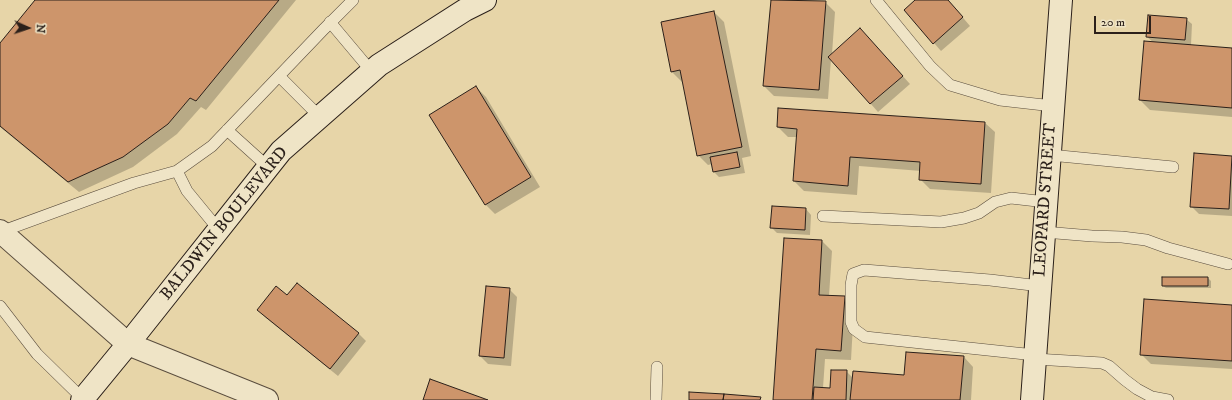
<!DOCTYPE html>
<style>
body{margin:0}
#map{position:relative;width:1232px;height:400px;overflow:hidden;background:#e7d5a8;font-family:"IM FELL DW Pica",serif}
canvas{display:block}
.north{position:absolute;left:8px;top:8px;width:40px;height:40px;-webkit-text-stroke:3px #efe4c6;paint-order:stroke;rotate:93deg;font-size:11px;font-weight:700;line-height:16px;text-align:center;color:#2b201a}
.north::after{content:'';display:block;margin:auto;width:14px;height:18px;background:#2b201a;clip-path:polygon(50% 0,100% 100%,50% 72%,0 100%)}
.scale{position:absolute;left:1094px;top:16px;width:57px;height:18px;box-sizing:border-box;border:2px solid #2b201a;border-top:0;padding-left:5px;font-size:12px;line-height:14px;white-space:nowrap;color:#2b201a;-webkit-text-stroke:3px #efe4c6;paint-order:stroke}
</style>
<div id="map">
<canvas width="1232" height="400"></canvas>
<div class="north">N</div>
<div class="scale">20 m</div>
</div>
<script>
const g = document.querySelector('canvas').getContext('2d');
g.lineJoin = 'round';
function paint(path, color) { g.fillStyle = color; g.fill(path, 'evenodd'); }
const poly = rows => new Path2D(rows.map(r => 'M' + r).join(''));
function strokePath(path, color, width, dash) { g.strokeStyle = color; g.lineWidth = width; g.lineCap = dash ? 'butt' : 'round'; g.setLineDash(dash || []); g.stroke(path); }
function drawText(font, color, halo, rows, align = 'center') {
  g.font = font + ' "IM FELL DW Pica",serif'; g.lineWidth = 3; g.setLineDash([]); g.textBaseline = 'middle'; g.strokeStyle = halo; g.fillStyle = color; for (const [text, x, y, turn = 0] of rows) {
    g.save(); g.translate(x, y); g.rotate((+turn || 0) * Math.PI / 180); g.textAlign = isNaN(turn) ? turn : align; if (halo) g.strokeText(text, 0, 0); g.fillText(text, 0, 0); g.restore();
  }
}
const shadow = poly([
 [36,0,296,0,206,110,201,107,177,134,133,167,79,192,0,127,0,45],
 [772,0,793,0,825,2,835,12,832,54,860,29,910,84,878,112,831,59,828,99,774,96,764,86],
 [917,0,948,0,970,26,941,51,934,43],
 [714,12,724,22,751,156,742,158,745,173,719,177,714,172,712,164,708,165,698,155,683,81,682,82,672,72],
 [1186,19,1192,24,1191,45,1232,49,1232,117,1150,110,1140,100,1153,42,1147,37],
 [476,87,486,97,540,187,495,214,485,204],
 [985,123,995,132,991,193,930,189,920,179,921,171,859,166,857,195,804,191,794,181,797,137,788,137,778,127],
 [1232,156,1232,216,1199,214,1191,206],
 [806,209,811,215,810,235,777,233,771,227],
 [785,239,822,241,832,251,829,296,844,297,854,307,851,360,825,359,823,388,831,389,846,371,853,378,905,376,964,357,973,367,971,400,774,400],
 [1208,278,1211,281,1211,288,1166,288,1163,286],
 [509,289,517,297,511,366,488,364,480,356],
 [287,296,358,333,366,341,338,376,266,318,258,310],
 [1232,306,1232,369,1151,364,1141,354]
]);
const building = poly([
 [35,0,279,0,196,101,190,98,168,124,123,157,68,182,0,126,0,43,35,0],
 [771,0,826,1,819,90,763,86,771,0],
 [915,0,948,0,963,17,933,44,904,10,915,0],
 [714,11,742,147,697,156,680,70,671,72,661,22,714,11],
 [1148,15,1187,18,1185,40,1146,37,1148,15],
 [860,28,903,76,870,104,828,57,860,28],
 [1144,41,1232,48,1232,108,1139,100,1144,41],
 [476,86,531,177,485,205,429,115,476,86],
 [778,108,985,122,981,184,919,180,920,162,850,157,848,186,793,181,797,129,777,127,778,108],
 [737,152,740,167,713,172,710,157,737,152],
 [1194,153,1232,156,1229,209,1190,207,1194,153],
 [772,206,806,208,805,230,770,228,772,206],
 [784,238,822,240,819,295,845,296,841,351,816,349,812,400,773,400,784,238],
 [1162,277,1208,277,1208,286,1162,286,1162,277],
 [297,283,359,333,330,369,257,310,276,286,287,295,297,283],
 [486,286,510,288,504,358,479,356,486,286],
 [1144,299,1232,305,1232,361,1140,355,1144,299],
 [906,352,964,356,960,400,850,400,853,371,904,375,906,352],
 [831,370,847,370,846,400,813,400,814,387,830,388,831,370],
 [430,379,488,400,423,400,430,379],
 [689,392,724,394,723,400,689,400,689,392],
 [724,394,761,397,760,400,723,400,724,394]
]);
const lane = poly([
 [876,0,930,66,950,85,1000,100,1053,106],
 [330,22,372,72],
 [279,76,320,117],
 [227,130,268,167],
 [1050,155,1173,167],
 [177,171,187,191,219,230],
 [823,216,941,222,964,218,979,213,995,202,1011,198,1046,202],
 [0,232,134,183,177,171,212,146,323,30,353,0],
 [1044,232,1092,236,1122,237,1146,240,1168,248,1228,264],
 [0,306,37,354,83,399],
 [1035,355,865,337,854,329,851,322,851,285,853,274,864,270,990,280,1040,286],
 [1035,359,1102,363,1109,366,1125,380,1137,389,1152,397,1168,400],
 [656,400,657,367]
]);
const street = poly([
 [0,231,128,344,267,400]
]);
const secondary = poly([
 [82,400,128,344,281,151,379,65,465,10,485,0],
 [1032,400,1061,0]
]);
const streetNames = [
 ["LEOPARD STREET",1046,200,-86],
 ["BALDWIN BOULEVARD",225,224,-51]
];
paint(shadow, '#0003');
paint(building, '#cd956b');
strokePath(building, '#2b201a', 1);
strokePath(lane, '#5a4d3e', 12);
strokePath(street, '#5a4d3e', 24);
strokePath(secondary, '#2b201a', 24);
strokePath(lane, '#efe4c6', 11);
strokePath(street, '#efe4c6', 22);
strokePath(secondary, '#efe4c6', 22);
drawText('17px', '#2b201a', '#efe4c6', streetNames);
</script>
